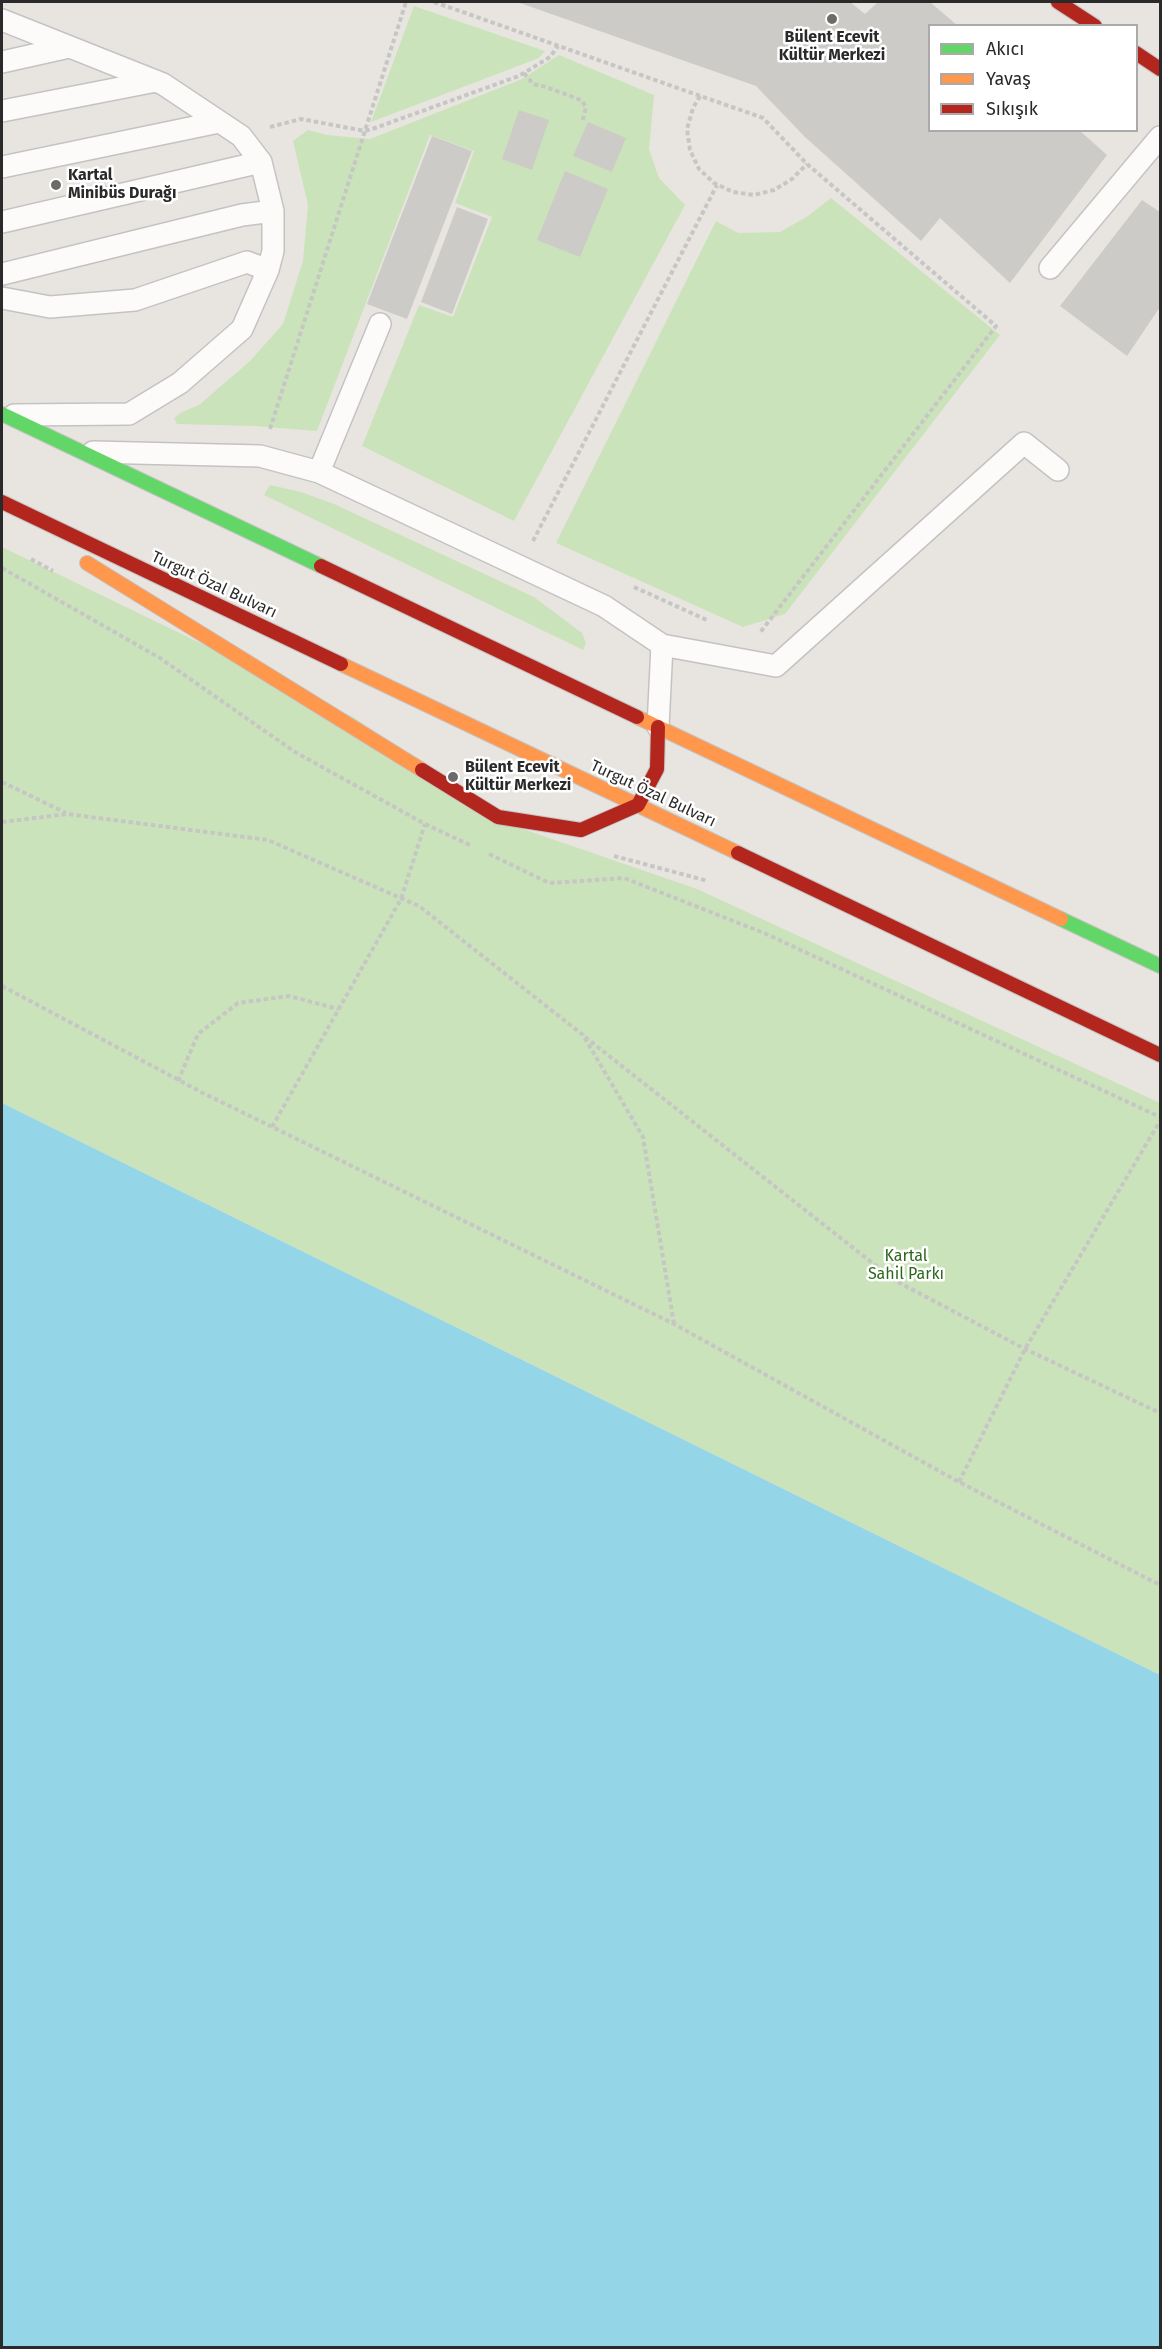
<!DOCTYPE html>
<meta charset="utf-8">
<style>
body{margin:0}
#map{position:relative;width:1162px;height:2349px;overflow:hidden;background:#e8e5e0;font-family:"Fira Sans",sans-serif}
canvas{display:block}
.frame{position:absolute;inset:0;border:3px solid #2a2a2a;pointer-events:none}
.legend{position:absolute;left:928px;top:24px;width:210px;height:108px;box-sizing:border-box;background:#fff;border:2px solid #aaa;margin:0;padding:8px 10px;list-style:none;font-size:18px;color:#2a2a2a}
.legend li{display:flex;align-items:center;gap:12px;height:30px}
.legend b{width:30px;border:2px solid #aaa}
</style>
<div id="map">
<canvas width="1162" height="2349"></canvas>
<div class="frame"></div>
<ul class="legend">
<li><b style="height:8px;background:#63d668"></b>Akıcı</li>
<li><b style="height:8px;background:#ff974d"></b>Yavaş</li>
<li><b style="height:8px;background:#b3261e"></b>Sıkışık</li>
</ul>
</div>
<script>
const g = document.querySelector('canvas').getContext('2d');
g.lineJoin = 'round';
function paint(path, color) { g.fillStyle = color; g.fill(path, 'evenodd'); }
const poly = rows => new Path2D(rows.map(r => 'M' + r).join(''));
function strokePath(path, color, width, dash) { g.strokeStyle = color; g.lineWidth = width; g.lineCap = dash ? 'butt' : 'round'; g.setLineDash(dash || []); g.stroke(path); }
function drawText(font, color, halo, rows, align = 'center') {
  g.font = font + ' "Fira Sans",sans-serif'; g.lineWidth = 5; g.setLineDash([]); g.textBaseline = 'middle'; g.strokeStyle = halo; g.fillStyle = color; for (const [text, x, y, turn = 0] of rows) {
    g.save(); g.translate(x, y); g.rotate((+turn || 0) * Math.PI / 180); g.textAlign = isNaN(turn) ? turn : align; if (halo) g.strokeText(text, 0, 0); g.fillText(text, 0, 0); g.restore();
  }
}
const green = poly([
 [414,6,545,51,539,58,371,122],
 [559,55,654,95,649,149,659,178,685,205,514,521,362,446,419,305,453,317,492,217,455,203,474,151,430,135,317,431,254,426,177,424,174,418,182,412,199,405,250,361,283,324,303,261,308,205,293,141,308,130,327,135,370,139,522,79],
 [831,198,1000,335,785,614,743,627,556,543,716,221,738,233,780,232,808,216],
 [270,485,301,492,334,504,534,597,582,633,586,643,583,650,264,495],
 [2,547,353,717,523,829,697,889,1160,1103,1160,1675,2,1103]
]);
const water = poly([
 [2,1103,1160,1675,1160,2347,2,2347]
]);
const building = poly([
 [517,2,850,2,865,14,878,2,930,2,958,26,930,26,930,130,1079,130,1107,155,1010,283,940,218,921,241,805,137,756,86],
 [519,110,549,120,532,170,502,159],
 [588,122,626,138,612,172,573,156],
 [432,136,472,151,407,319,367,304],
 [565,171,608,189,580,257,537,240],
 [1142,200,1160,212,1160,307,1127,356,1060,306],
 [457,207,488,219,452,314,421,302]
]);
const path = poly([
 [434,2,763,118,807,164,996,326,759,634],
 [524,73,533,84,546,87,581,100,586,107,582,123],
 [700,96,693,108,687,129,690,150,699,169,714,183,733,192,754,195,774,190,792,179,807,164],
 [270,127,301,119,365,131,375,128,519,76,550,57,558,46],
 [270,429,406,2],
 [533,541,717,185],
 [31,559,53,571],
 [2,568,160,658,295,752,425,824,472,846],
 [634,587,709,621],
 [2,782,66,813],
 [2,822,67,814,268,840,419,906,583,1035,643,1137,674,1324],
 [489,854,549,883,624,878,764,933,1160,1117],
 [614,856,708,881],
 [2,986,203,1093,674,1324,959,1482,1160,1585],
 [585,1037,894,1280,1025,1349,1160,1413],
 [178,1081,198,1034,238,1003,289,996,338,1009],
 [272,1127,401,899,425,824],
 [959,1482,1025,1349,1160,1121]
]);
const lane = poly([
 [2,20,163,84,241,136,261,162,273,211,273,251,268,270,242,329,180,383,129,414,14,415],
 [2,62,69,47],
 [2,111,156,81],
 [2,167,219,122],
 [2,222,261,162],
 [1050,268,1160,137],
 [2,274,242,215,273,211],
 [2,298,50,307,135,300,247,262,268,270],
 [93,452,260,456,319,472,604,606,662,645,658,727],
 [319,472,380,324],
 [662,645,776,666,1024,443,1058,470]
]);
const fast = poly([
 [2,414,321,566],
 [1061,919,1160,966]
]);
const slow = poly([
 [87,563,422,770],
 [341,664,738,853],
 [637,717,1061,919]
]);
const jam = poly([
 [1058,2,1095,26],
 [1136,53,1160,69],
 [2,502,341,664],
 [321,566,637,717],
 [422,770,498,817,581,830,638,805,657,769,658,727],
 [738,853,1160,1055]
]);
const markers = [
 [832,19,6,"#6c6b6a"],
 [56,185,6,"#6c6b6a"],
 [453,777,6,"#6c6b6a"]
];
const poiNames = [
 ["Bülent Ecevit",832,38,"center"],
 ["Kültür Merkezi",832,56,"center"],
 ["Kartal",68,176],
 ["Minibüs Durağı",68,194],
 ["Bülent Ecevi̇t",465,768],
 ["Kültür Merkezi̇",465,786]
];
const streetNames = [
 ["Turgut Özal Bulvarı",214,585,25],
 ["Turgut Özal Bulvarı",653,794,25]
];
const parkNames = [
 ["Kartal",906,1257],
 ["Sahil Parkı",906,1275]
];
paint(green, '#cbe3ba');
paint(water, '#95d5e8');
paint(building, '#cdcbc7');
strokePath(lane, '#c4c3c3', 24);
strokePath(fast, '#c4c3c3', 16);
strokePath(slow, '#c4c3c3', 16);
strokePath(jam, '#c4c3c3', 16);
strokePath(path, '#c6c6c5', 4, [4.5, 3]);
strokePath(lane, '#fcfbfa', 21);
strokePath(fast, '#63d668', 14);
strokePath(slow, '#ff974d', 14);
strokePath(jam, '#b3261e', 14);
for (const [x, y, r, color] of markers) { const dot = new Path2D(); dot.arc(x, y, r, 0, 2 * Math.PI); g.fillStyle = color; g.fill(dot); strokePath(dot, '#fff', 2); }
drawText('bold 16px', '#2a2a2a', '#fff', poiNames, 'left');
drawText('16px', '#2a2a2a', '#fff', streetNames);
drawText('16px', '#2d661c', '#fff', parkNames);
</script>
